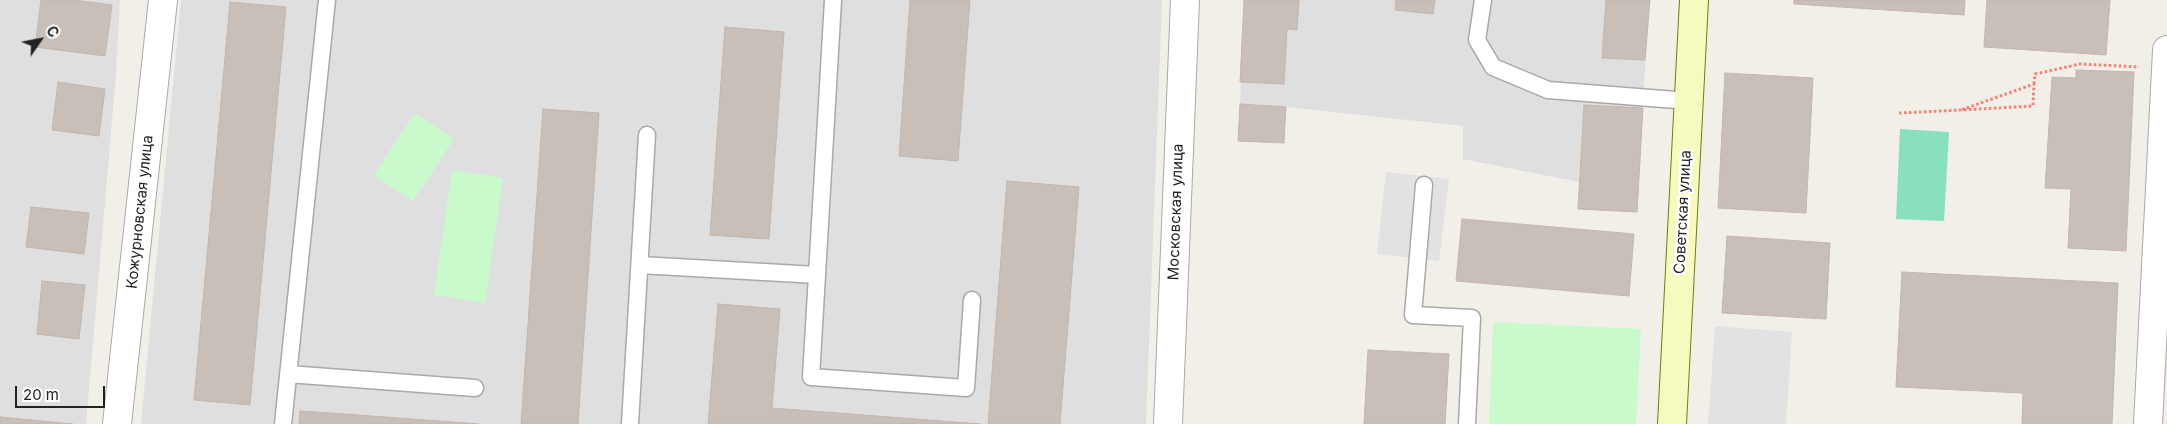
<!DOCTYPE html>
<meta charset="utf-8">
<style>
body{margin:0}
#map{position:relative;width:2167px;height:424px;overflow:hidden;background:#f2efe9;font-family:Inter,sans-serif}
canvas{display:block}
.north{position:absolute;left:15px;top:15px;width:50px;height:50px;-webkit-text-stroke:4px #fff;paint-order:stroke;rotate:57deg;font-size:14px;font-weight:700;line-height:20px;text-align:center;color:#222}
.north::after{content:'';display:block;margin:auto;width:18px;height:22px;background:#222;clip-path:polygon(50% 0,100% 100%,50% 72%,0 100%)}
.scale{position:absolute;left:15px;top:386px;width:90px;height:22px;box-sizing:border-box;border:2px solid #222;border-top:0;padding-left:6px;font-size:15px;line-height:18px;white-space:nowrap;color:#222;-webkit-text-stroke:4px #fff;paint-order:stroke}
</style>
<div id="map">
<canvas width="2167" height="424"></canvas>
<div class="north">С</div>
<div class="scale">20 m</div>
</div>
<script>
const g = document.querySelector('canvas').getContext('2d');
g.lineJoin = 'round';
function paint(path, color) { g.fillStyle = color; g.fill(path, 'evenodd'); }
const poly = rows => new Path2D(rows.map(r => 'M' + r).join(''));
function strokePath(path, color, width, dash) { g.strokeStyle = color; g.lineWidth = width; g.lineCap = dash ? 'butt' : 'round'; g.setLineDash(dash || []); g.stroke(path); }
function drawText(font, color, halo, rows, align = 'center') {
  g.font = font + ' Inter,sans-serif'; g.lineWidth = 5; g.setLineDash([]); g.textBaseline = 'middle'; g.strokeStyle = halo; g.fillStyle = color; for (const [text, x, y, turn = 0] of rows) {
    g.save(); g.translate(x, y); g.rotate((+turn || 0) * Math.PI / 180); g.textAlign = isNaN(turn) ? turn : align; if (halo) g.strokeText(text, 0, 0); g.fillText(text, 0, 0); g.restore();
  }
}
const residential = poly([
 [0,0,120,0,116,74,86,424,0,424],
 [181,0,1162,0,1146,424,141,424],
 [1244,0,1649,0,1637,212,1578,209,1579,182,1463,159,1463,126,1286,107,1240,104]
]);
const park = poly([
 [415,113,454,139,413,201,374,175],
 [452,170,503,178,485,303,434,295],
 [1493,322,1641,329,1636,424,1489,424]
]);
const pitch = poly([
 [1900,129,1949,132,1944,221,1896,219]
]);
const parking = poly([
 [1386,172,1449,179,1439,261,1377,254],
 [1715,326,1792,332,1786,424,1708,424]
]);
const building = poly([
 [41,0,74,0,112,5,105,56,35,47,41,0],
 [910,0,970,0,958,161,899,156,910,0],
 [1244,0,1299,0,1297,30,1287,29,1284,84,1240,82,1244,0],
 [1396,0,1435,0,1433,14,1395,10,1396,0],
 [1606,0,1650,0,1645,60,1602,58,1606,0],
 [1794,0,1965,0,1964,15,1794,4,1794,0],
 [1987,0,2110,0,2106,55,1984,47,1987,0],
 [230,2,286,7,250,405,194,400,230,2],
 [725,27,784,32,769,239,710,235,725,27],
 [2076,70,2134,72,2126,251,2068,248,2071,189,2045,188,2052,77,2076,78,2076,70],
 [1725,73,1813,78,1806,213,1718,208,1725,73],
 [58,82,105,89,99,136,52,130,58,82],
 [1240,104,1286,107,1284,143,1238,141,1240,104],
 [1584,105,1643,108,1637,212,1578,209,1584,105],
 [543,109,599,113,578,424,521,424,543,109],
 [1007,181,1079,187,1060,424,988,424,1007,181],
 [31,207,89,213,84,254,26,247,31,207],
 [1462,219,1634,234,1629,296,1456,281,1462,219],
 [1727,236,1830,243,1826,319,1722,313,1727,236],
 [1902,272,2118,283,2112,424,2022,424,2023,393,1896,387,1902,272],
 [42,281,85,285,79,339,37,334,42,281],
 [718,304,780,309,772,408,981,424,708,424,718,304],
 [1368,350,1449,354,1445,424,1364,424,1368,350],
 [300,411,344,414,479,424,299,424,300,411],
 [0,417,73,424,0,424,0,417]
]);
const path = poly([
 [2034,84,2035,74,2080,64,2139,67],
 [1899,113,1961,110,2033,106,2034,84,1961,110]
]);
const service = poly([
 [1483,0,1477,40,1493,67,1548,90,1689,101],
 [1424,185,1413,315,1472,318,1467,424],
 [640,265,817,275,811,377,966,388,972,300],
 [817,275,833,0],
 [288,374,475,388],
 [283,424,327,0],
 [630,424,647,135]
]);
const minor = poly([
 [117,424,163,0],
 [1168,424,1185,0],
 [2148,424,2167,50]
]);
const secondary = poly([
 [1672,424,1694,0]
]);
const streetNames = [
 ["Кожурновская улица",140,212,-84],
 ["Московская улица",1176,212,-88],
 ["Советская улица",1683,212,-87]
];
paint(residential, '#e0dfdf');
paint(park, '#c8facc');
paint(pitch, '#88e0be');
paint(parking, '#e2e2e2');
paint(building, '#c7bfb8');
strokePath(building, '#c4b6ab', 1);
strokePath(service, '#a9a9a9', 19);
strokePath(minor, '#a9a9a9', 30);
strokePath(secondary, '#707d05', 30);
strokePath(path, '#fa8072', 3, [2.5, 2.5]);
strokePath(service, '#fff', 16);
strokePath(minor, '#fff', 28);
strokePath(secondary, '#f7fabf', 28);
drawText('15px', '#222', '#fff', streetNames);
</script>
